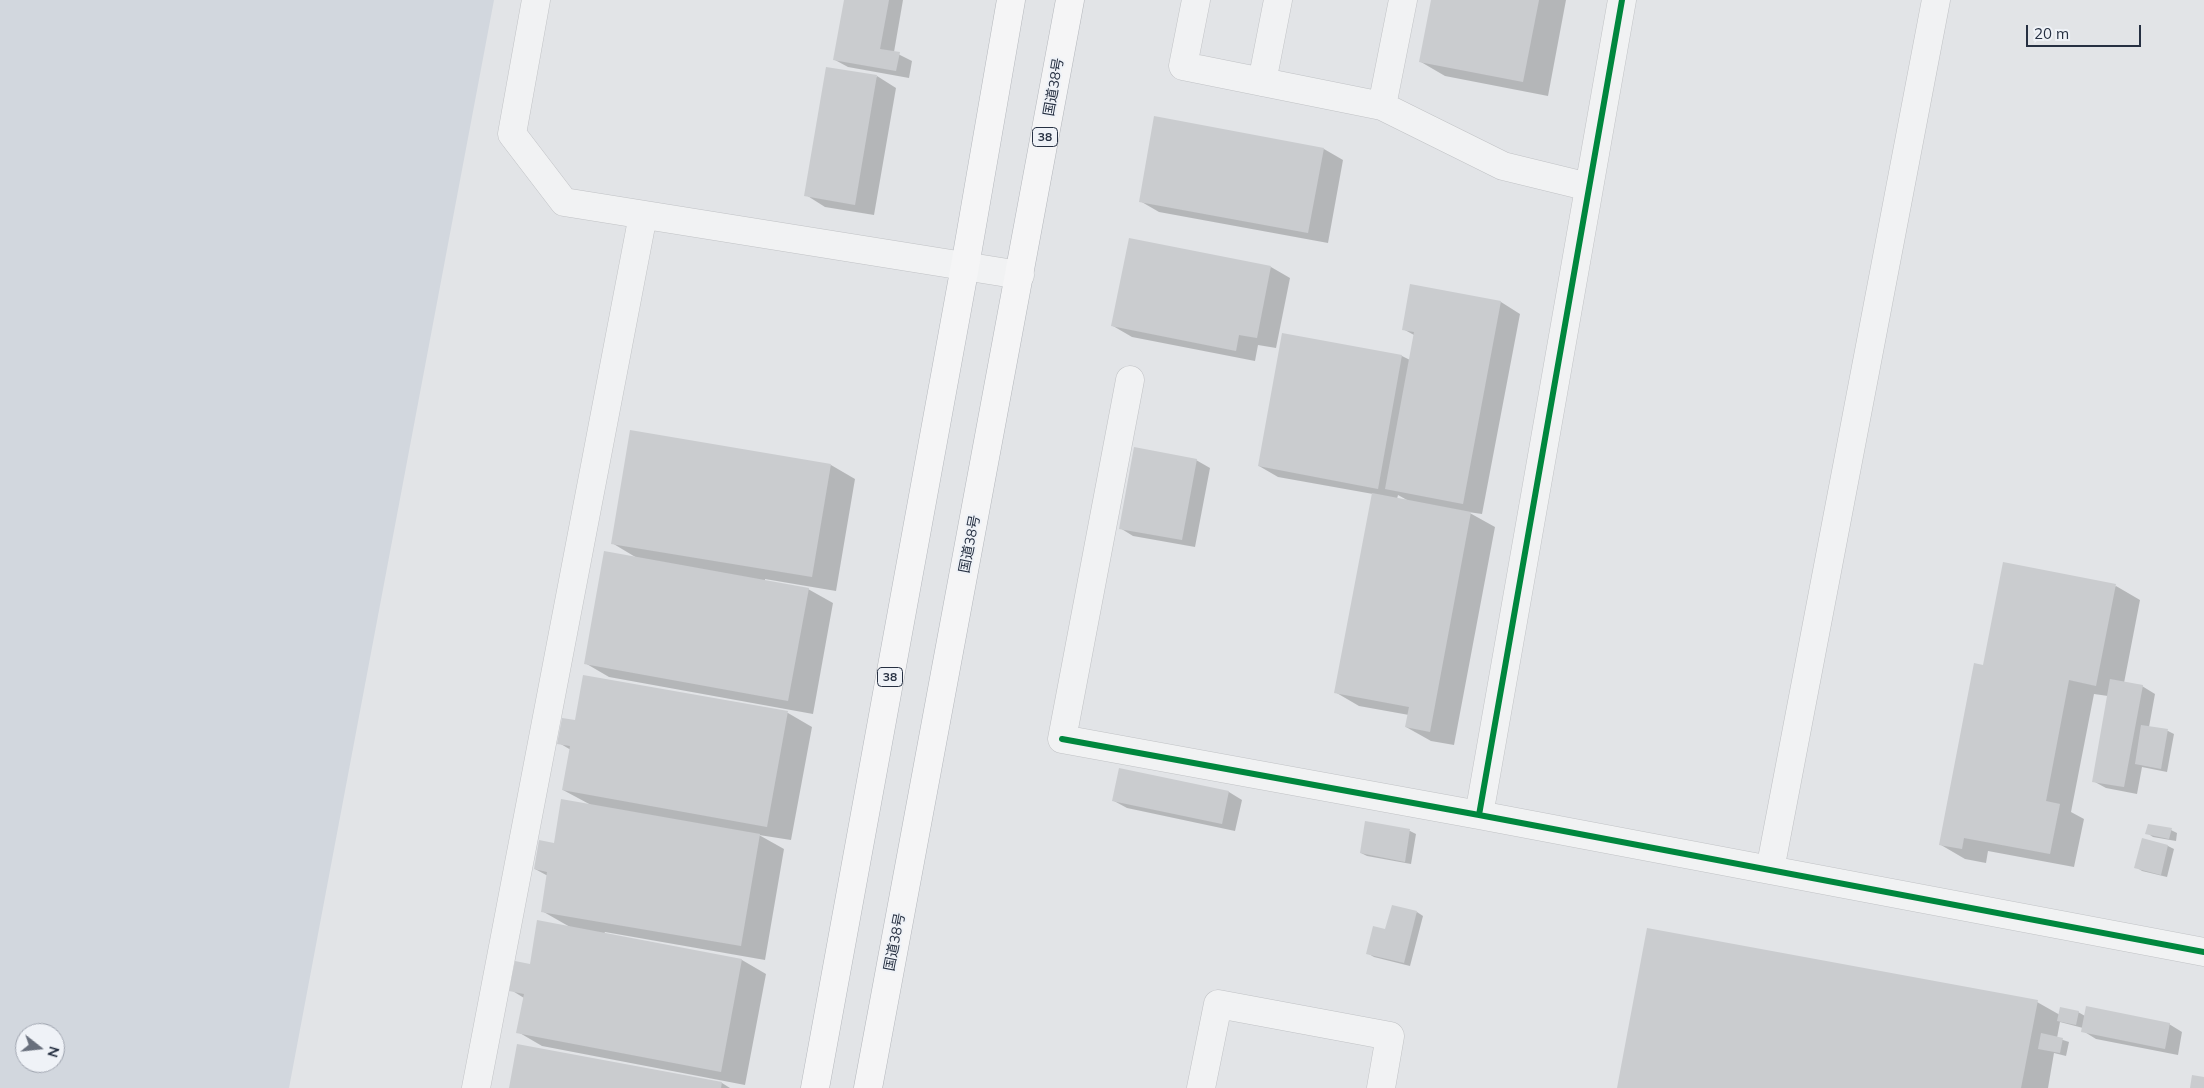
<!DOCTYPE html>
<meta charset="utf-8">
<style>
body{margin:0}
#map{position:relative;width:2204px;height:1088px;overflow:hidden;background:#e2e4e7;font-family:Mulish,sans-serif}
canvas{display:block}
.north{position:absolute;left:15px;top:1023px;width:50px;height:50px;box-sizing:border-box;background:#eff2f7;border:1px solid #9fa4af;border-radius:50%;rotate:106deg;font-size:14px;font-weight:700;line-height:20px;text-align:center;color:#263042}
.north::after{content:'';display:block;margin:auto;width:18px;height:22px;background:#686f7c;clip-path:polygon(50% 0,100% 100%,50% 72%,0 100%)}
.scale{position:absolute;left:2026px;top:25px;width:115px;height:22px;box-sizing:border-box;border:2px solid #263042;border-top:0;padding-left:6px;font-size:15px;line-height:18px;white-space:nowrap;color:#263042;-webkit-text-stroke:4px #eff2f7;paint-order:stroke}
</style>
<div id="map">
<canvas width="2204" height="1088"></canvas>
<div class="north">N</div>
<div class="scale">20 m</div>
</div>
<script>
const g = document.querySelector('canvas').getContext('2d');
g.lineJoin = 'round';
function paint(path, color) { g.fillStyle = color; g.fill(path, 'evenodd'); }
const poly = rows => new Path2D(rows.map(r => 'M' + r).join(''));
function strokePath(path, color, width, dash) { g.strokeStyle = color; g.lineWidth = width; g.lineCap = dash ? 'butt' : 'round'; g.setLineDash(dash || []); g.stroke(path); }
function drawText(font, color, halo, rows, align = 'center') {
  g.font = font + ' Mulish,"Noto Sans JP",sans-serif'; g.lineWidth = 4; g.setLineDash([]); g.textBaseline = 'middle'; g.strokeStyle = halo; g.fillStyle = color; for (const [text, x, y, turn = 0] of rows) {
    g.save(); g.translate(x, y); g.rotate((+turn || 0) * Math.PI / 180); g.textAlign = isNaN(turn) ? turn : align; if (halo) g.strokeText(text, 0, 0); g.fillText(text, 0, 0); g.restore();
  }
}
const built = poly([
 [0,0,494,0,289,1088,0,1088],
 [25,1033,55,1033,55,1063,25,1063]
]);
const shadow = poly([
 [846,0,903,0,894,52,912,61,909,78,848,67,835,60],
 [1433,0,1566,0,1548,96,1445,76,1421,62],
 [877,76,896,88,874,215,825,207,806,195],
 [1324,149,1343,160,1328,243,1159,212,1140,201],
 [1271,267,1290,278,1276,348,1258,345,1255,361,1132,337,1113,326],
 [1501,302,1520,314,1482,514,1468,512,1495,527,1454,745,1431,741,1406,727,1409,715,1359,706,1335,692,1373,494,1278,477,1259,466,1283,334,1402,356,1410,360,1414,335,1403,329],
 [1398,495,1407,500,1397,499],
 [1196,460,1210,468,1195,547,1133,536,1120,528],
 [831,465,855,479,836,591,765,579,765,581,808,589,833,603,813,714,609,677,585,663,637,558,612,543],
 [2116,586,2140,600,2124,683,2142,686,2155,694,2149,727,2168,731,2174,734,2167,772,2142,767,2137,794,2106,788,2093,781,2108,696,2094,694,2071,812,2084,819,2074,867,1988,851,1986,863,1965,859,1941,845,1984,666],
 [584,676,788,713,812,727,791,840,759,835,784,849,765,960,605,932,604,934,742,960,766,974,745,1085,542,1046,518,1032,524,998,511,990,531,965,570,927,542,911,548,876,535,869,555,844,591,805,563,790,571,750,559,743,576,722],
 [1120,769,1229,792,1242,800,1235,831,1127,808,1114,801],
 [1366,822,1410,831,1416,834,1411,864,1367,856,1361,853],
 [2171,830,2177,833,2176,841,2153,837,2147,833],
 [2142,840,2168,846,2174,849,2167,877,2142,871,2136,867],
 [1417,912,1423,916,1410,966,1374,957,1367,953,1386,930],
 [2037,1002,2060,1015,2078,1012,2085,1016,2169,1024,2182,1032,2178,1055,2096,1039,2083,1031,2083,1028,2060,1022,2057,1038,2069,1042,2066,1056,2054,1053,2048,1088,1618,1088],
 [722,1083,730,1088,510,1088]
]);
const building = poly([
 [844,0,889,0,880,49,900,52,896,71,833,60],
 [1431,0,1539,0,1523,82,1419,62],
 [826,67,877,75,855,205,804,196],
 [1154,116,1324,148,1308,233,1139,202],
 [1129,238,1271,266,1257,338,1239,335,1236,351,1111,326],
 [1410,284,1501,301,1463,504,1385,489,1414,332,1402,330],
 [1282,333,1402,355,1378,489,1258,466],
 [630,430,831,464,812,577,611,544],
 [1134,447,1197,459,1182,540,1119,529],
 [1372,493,1471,512,1430,732,1405,727,1409,707,1334,693],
 [604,551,809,588,788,701,584,664],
 [2003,562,2116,584,2096,686,2069,680,2046,801,2060,804,2050,854,1964,838,1962,849,1939,845,1974,663,1983,665],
 [583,675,788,711,767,827,562,790,570,746,557,744,562,718,575,720],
 [2110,679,2143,685,2124,787,2092,782],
 [2141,725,2168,729,2161,769,2135,764],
 [1119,768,1229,791,1222,824,1112,801],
 [561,799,760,834,741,946,541,912,547,872,534,869,539,840,554,843],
 [1365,821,1410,829,1405,862,1360,853],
 [2148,824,2172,828,2169,839,2145,834],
 [2142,838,2168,845,2161,875,2134,868],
 [1392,905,1417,911,1404,963,1366,954,1373,926,1385,929],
 [537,920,742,959,721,1072,516,1033,524,994,509,991,515,961,530,964],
 [1647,928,2038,1000,2021,1088,1617,1088],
 [2086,1006,2170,1023,2165,1049,2081,1032],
 [2060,1007,2079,1011,2076,1025,2057,1021],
 [2041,1033,2063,1038,2060,1053,2038,1049],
 [517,1044,722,1082,721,1088,509,1088],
 [2192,1075,2204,1077,2204,1088,2190,1088]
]);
const minor = poly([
 [536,0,512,134,564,202,1020,275],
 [1196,0,1183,66,1382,106],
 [1403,0,1382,106,1503,166,1589,187],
 [1262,82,1278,0],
 [1130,380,1062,739,1479,815,2204,952],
 [1479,815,1622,0],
 [1770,870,1936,0],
 [476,1088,643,215],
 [1201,1088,1218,1004,1390,1036,1381,1088]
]);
const highway = poly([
 [815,1088,965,266,1011,0],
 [868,1088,1070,0]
]);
const cycleway = poly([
 [1062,739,1479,815,2204,952],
 [1479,815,1622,0]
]);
const shields = [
 [1045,137,25],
 [890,677,25]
];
const shieldNames = [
 ["38",1045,137],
 ["38",890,677]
];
const streetNames = [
 ["国道38号",1054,87,-80],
 ["国道38号",970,544,-79],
 ["国道38号",895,942,-79]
];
paint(built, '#d2d7de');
paint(shadow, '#0003');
paint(building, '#cacccf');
strokePath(minor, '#c0c2c5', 29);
strokePath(highway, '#b4b7bc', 29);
strokePath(minor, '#f1f2f3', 28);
strokePath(highway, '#f5f5f6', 28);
strokePath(cycleway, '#00873e', 6);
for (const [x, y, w] of shields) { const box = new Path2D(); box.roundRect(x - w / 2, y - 9.5, w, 19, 4); g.fillStyle = '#eff2f7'; g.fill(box); strokePath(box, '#263042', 1); }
drawText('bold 12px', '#263042', null, shieldNames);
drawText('14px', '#263042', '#eff2f7', streetNames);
</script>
